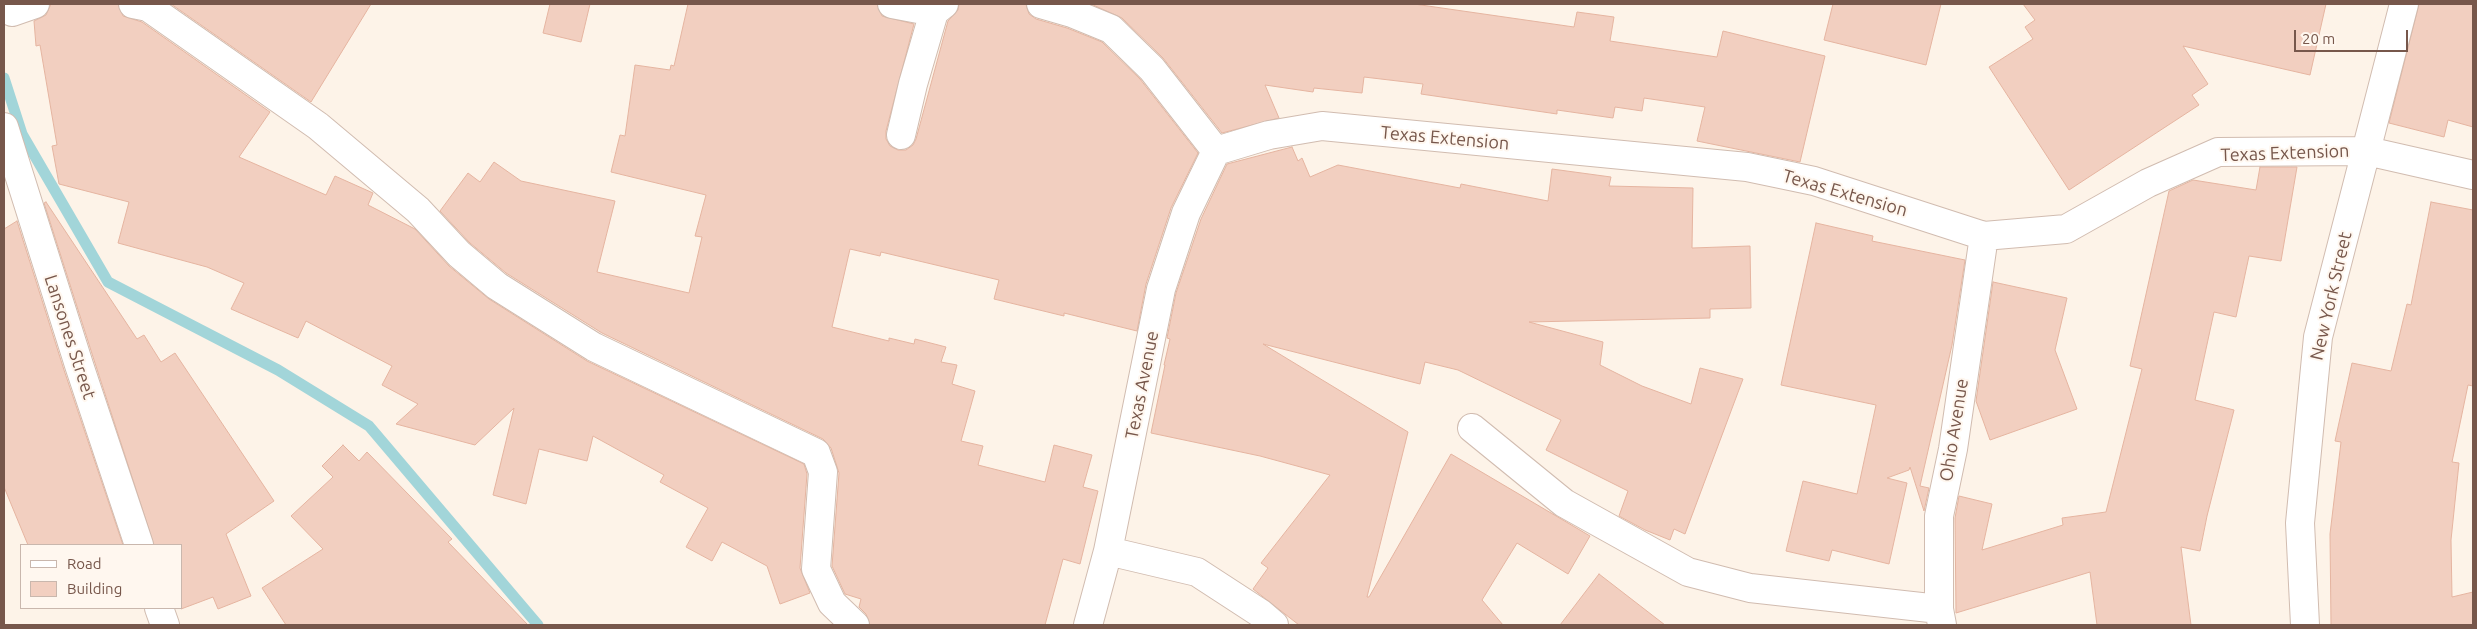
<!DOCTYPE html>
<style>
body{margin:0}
#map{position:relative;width:2477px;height:629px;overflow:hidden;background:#fdf3e8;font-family:Ubuntu,sans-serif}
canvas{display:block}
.frame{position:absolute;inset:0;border:5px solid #77574b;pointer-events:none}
.legend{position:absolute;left:20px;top:544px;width:162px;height:65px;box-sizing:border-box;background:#fff7ef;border:1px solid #c9b7ad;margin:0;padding:6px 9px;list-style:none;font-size:15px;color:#77574b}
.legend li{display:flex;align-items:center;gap:10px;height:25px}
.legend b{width:25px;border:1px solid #c9b7ad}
.scale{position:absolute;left:2294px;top:30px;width:114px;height:22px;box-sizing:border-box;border:2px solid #77574b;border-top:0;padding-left:6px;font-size:15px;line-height:18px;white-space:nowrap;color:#77574b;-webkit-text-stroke:4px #fff7ef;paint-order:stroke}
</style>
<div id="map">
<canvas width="2477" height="629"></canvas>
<div class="frame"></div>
<ul class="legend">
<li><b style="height:6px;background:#fff"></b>Road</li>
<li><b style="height:14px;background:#f2cfc0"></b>Building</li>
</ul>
<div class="scale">20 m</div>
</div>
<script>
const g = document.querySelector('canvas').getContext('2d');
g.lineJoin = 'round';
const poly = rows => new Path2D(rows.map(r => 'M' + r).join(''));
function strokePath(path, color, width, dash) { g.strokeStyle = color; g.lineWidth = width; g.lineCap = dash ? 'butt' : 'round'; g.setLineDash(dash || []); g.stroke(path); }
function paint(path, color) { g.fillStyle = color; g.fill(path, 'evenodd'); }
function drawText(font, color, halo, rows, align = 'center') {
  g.font = font + ' Ubuntu,sans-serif'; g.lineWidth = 4; g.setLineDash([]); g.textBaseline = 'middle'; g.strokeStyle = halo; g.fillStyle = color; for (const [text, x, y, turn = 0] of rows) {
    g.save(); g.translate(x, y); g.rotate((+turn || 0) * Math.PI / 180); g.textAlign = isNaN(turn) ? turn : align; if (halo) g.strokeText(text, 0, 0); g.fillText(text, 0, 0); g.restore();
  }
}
const stream = poly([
 [4,78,22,134,108,282,278,370,369,426,538,625]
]);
const building = poly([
 [51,4,118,4,123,16,142,22,270,112,239,157,326,195,335,176,373,193,368,205,415,229,449,266,489,299,587,361,804,464,807,474,800,568,810,593,780,604,767,566,722,542,712,561,686,547,708,508,660,482,664,475,593,436,587,461,539,449,526,504,493,495,514,408,475,445,396,424,418,404,382,385,392,366,306,321,298,338,231,309,244,283,207,267,118,243,129,202,59,184,52,146,57,145,40,45,36,46,34,21,46,15,51,4],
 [171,4,371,4,311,102,171,4],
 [550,4,590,4,581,42,543,33,550,4],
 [688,4,877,4,882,16,914,24,886,131,886,139,890,146,898,150,906,150,913,145,916,139,948,21,958,10,959,4,1026,4,1029,14,1036,19,1067,28,1102,42,1140,79,1198,153,1171,208,1146,284,1137,331,1064,313,1064,316,994,299,999,280,881,252,880,256,850,249,832,327,889,341,889,338,914,344,915,339,946,347,941,362,957,365,952,384,975,391,961,441,983,446,978,465,1045,482,1054,445,1092,455,1083,487,1098,491,1080,564,1063,559,1045,625,870,625,866,614,859,607,861,599,845,594,832,566,839,473,831,448,823,439,602,333,506,273,470,243,440,211,468,173,480,182,494,162,521,181,615,201,597,272,689,293,702,237,695,236,706,195,611,172,620,135,625,136,635,65,670,70,671,65,674,66,688,4],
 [1091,4,1414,4,1574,27,1577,12,1614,17,1610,41,1717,57,1723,31,1825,56,1800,162,1697,141,1705,107,1644,98,1642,111,1615,107,1613,118,1557,110,1557,114,1421,94,1423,84,1364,77,1362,93,1314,88,1313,92,1265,85,1279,118,1222,133,1163,58,1122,18,1091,4],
 [1833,4,1941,4,1926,65,1824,40,1833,4],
 [2023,4,2326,4,2310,75,2183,46,2208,84,2192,95,2199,105,2069,190,1989,67,2033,39,2025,27,2035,20,2023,4],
 [2419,4,2473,4,2473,127,2448,120,2444,137,2389,123,2419,4],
 [1292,147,1298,161,1302,158,1310,177,1338,165,1460,188,1461,184,1548,201,1552,169,1611,177,1609,186,1693,188,1692,248,1750,246,1751,308,1710,309,1710,318,1529,322,1603,342,1600,365,1642,386,1691,404,1700,368,1743,379,1685,534,1674,529,1670,540,1645,530,1619,516,1628,491,1546,450,1561,420,1458,370,1425,362,1420,384,1263,344,1408,432,1367,597,1369,597,1451,454,1590,536,1568,574,1517,543,1482,600,1503,625,1299,625,1253,589,1268,568,1261,563,1330,475,1260,456,1151,433,1165,365,1164,365,1170,339,1167,338,1176,293,1201,219,1227,164,1292,147],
 [2260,167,2297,167,2281,261,2249,256,2236,317,2214,312,2195,400,2234,410,2207,516,2200,551,2181,547,2191,625,2097,625,2090,572,1956,613,1955,518,1959,496,1992,504,1982,550,2063,525,2062,518,2106,512,2142,369,2130,366,2169,191,2193,180,2256,190,2260,167],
 [46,202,137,339,144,335,161,362,175,353,274,501,226,534,251,596,218,609,213,597,181,609,181,545,154,545,94,360,44,203,46,202],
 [2431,202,2473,210,2473,386,2468,385,2452,462,2459,463,2451,540,2452,597,2473,592,2473,625,2331,625,2330,534,2341,442,2335,441,2352,363,2391,371,2407,304,2411,305,2431,202],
 [17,221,64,370,123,545,28,545,4,487,4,229,17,221],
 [1816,223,1873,236,1872,241,1965,260,1952,345,1920,486,1929,488,1924,511,1910,467,1909,470,1887,478,1907,483,1889,564,1832,550,1829,561,1786,551,1803,481,1857,494,1876,405,1781,385,1816,223],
 [1993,282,2067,298,2055,350,2077,409,1990,440,1976,401,1993,282],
 [343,445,359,461,367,452,452,539,448,542,528,625,286,625,262,588,323,549,291,516,333,477,322,466,343,445],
 [1599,574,1665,625,1560,625,1599,574]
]);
const street = poly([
 [133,4,148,7,318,126,418,210,459,254,497,286,594,347,816,453,823,472,816,569,832,603,855,625],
 [892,4,934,12,944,4],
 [1041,4,1072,13,1111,29,1152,69,1216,151],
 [12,12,35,4],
 [4,127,79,365,139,545],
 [901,135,913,84,934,12],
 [1216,151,1269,135,1322,126,1747,167,1814,181,1984,236,2066,229,2148,183,2218,152,2367,151,2473,175],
 [1472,428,1564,503,1688,572,1750,588,1939,609],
 [1108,551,1197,572,1260,613,1274,625],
 [159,608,165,625],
 [1088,625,1108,551,1161,289,1186,213,1216,151],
 [1942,625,1939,609,1939,516,1953,449,1984,236],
 [2305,625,2300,523,2318,337,2404,4]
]);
const streetNames = [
 ["Texas Extension",1445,138,5],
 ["Texas Extension",2285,153,-2],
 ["Texas Extension",1845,193,16],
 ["New York Street",2331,296,-77],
 ["Lansones Street",70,337,72],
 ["Texas Avenue",1142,385,-79],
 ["Ohio Avenue",1954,430,-81]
];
strokePath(stream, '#a2d5d9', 11);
paint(building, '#f2cfc0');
strokePath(building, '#e5b4a0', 1);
strokePath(street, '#d1bcb0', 30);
strokePath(street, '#fff', 28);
drawText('18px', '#77574b', '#fff7ef', streetNames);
</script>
